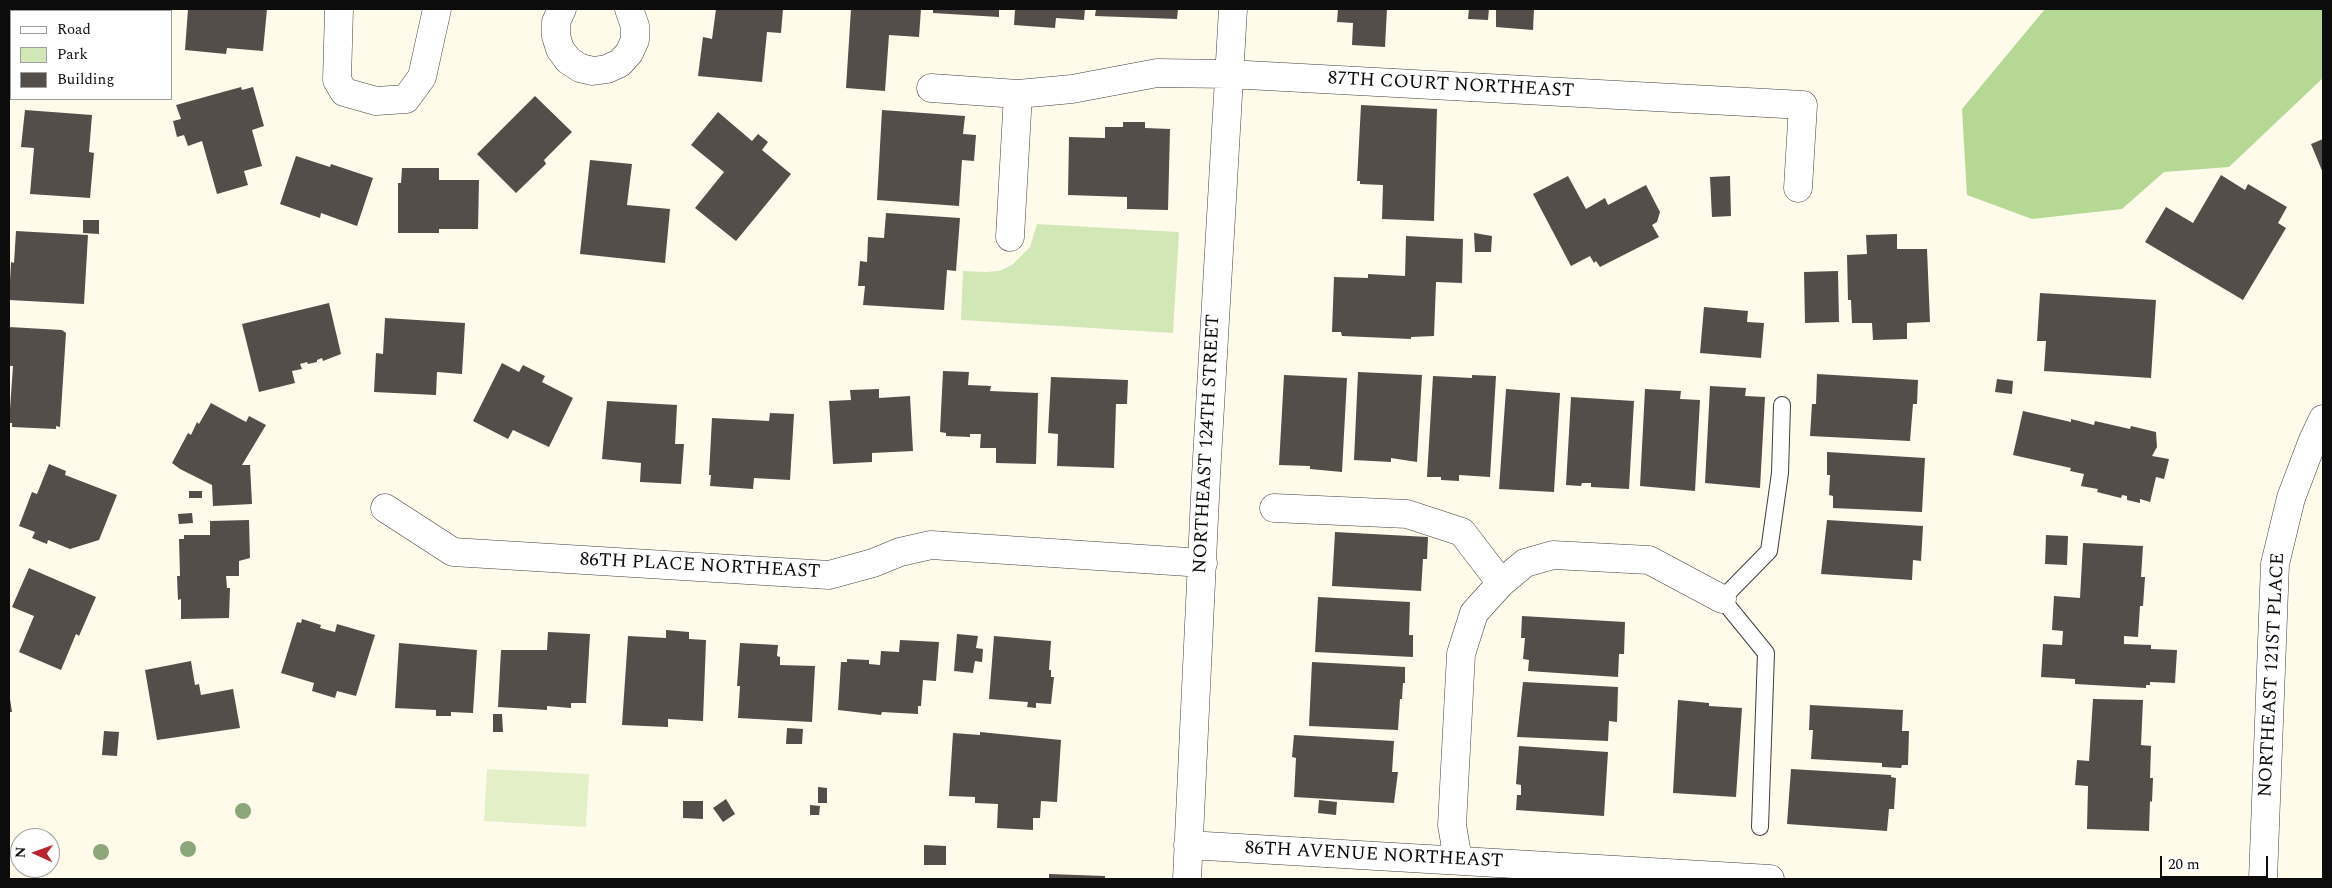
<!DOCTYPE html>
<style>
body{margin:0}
#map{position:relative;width:2332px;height:888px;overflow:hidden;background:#fffbeb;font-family:Spectral,serif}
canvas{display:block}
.frame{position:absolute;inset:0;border:10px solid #0c0c0c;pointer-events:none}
.legend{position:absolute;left:10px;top:10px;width:162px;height:90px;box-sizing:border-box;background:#fff;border:1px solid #9e9e9e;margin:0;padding:6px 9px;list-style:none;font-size:15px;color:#0c0c0c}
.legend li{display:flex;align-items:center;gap:10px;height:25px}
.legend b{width:25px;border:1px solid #9e9e9e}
.north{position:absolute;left:10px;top:828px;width:50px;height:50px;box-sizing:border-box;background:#fff;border:1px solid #9e9e9e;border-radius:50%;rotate:272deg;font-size:14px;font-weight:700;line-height:20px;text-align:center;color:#0c0c0c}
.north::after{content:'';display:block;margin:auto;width:18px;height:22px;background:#bb252f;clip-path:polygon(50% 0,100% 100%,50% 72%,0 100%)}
.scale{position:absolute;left:2160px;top:856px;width:108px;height:22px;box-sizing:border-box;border:2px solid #0c0c0c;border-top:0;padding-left:6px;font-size:15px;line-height:18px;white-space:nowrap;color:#0c0c0c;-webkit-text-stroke:4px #fff;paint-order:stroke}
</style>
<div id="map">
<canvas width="2332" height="888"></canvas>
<div class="frame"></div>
<ul class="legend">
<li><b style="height:6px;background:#fff"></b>Road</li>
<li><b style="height:14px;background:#d1e8b6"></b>Park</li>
<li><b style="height:14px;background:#554d49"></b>Building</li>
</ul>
<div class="north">N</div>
<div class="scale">20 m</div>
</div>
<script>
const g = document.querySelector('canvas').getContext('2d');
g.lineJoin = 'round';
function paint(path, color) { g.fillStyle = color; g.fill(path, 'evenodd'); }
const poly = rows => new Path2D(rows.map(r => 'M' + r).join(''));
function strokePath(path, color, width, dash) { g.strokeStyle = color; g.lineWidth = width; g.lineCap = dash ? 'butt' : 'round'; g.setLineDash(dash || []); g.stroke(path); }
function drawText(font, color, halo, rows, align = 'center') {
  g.font = font + ' Spectral,serif'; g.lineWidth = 5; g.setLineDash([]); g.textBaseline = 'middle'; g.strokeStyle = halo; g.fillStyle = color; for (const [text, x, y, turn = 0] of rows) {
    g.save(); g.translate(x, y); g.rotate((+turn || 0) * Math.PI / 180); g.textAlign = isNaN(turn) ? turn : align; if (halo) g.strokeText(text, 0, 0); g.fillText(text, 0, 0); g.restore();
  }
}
const green = poly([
 [1037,224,1179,232,1173,333,961,320,963,271,986,272,999,271,1012,265,1030,247]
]);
const forest = poly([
 [2045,9,2323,9,2323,78,2229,167,2164,172,2122,209,2032,219,1967,195,1962,109]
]);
const pitch = poly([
 [487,769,589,774,586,827,484,821]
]);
const building = poly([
 [61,9,109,9,109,11,61,11],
 [188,9,267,9,263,51,227,48,226,54,185,50],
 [716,9,783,9,781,33,767,32,762,82,698,76,703,37,712,39],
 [851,9,921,9,919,37,889,35,885,91,846,88],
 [933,9,999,9,999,17,933,13],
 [1015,9,1085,9,1084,20,1056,18,1055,28,1014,25],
 [1096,9,1178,9,1177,19,1095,16],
 [1338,9,1387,9,1385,47,1352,45,1353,23,1337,22],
 [1469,9,1489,9,1488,20,1468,19],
 [1496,9,1534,9,1533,30,1496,27],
 [241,87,242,90,253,87,264,126,252,130,262,166,244,171,248,185,217,194,202,141,188,146,184,135,177,137,173,121,181,119,176,105],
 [535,96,572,132,544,160,546,164,516,193,477,154],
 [1361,105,1437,109,1434,221,1382,219,1383,185,1360,184,1360,181,1357,181],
 [25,110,92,115,89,152,94,153,90,198,30,194,34,148,21,147],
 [882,110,965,116,963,134,976,135,974,161,962,160,959,206,877,200],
 [718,112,752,141,758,134,768,142,762,150,791,174,736,241,695,208,724,172,691,145],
 [1123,122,1145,122,1145,128,1170,129,1168,210,1127,209,1127,197,1068,195,1069,137,1105,138,1105,127,1123,127],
 [2323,139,2323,173,2311,144],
 [296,156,330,167,331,164,373,178,357,226,321,213,320,218,280,204],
 [590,160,632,164,627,205,670,209,665,263,580,254],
 [402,168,439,168,439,180,479,180,478,229,439,229,439,233,398,233,398,183,401,183],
 [2221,175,2245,190,2248,184,2287,207,2278,223,2286,228,2243,300,2145,242,2166,207,2193,223],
 [1568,176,1586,209,1605,198,1608,205,1646,185,1660,212,1657,222,1652,225,1659,237,1600,267,1596,261,1594,263,1590,256,1571,266,1533,194],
 [1730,176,1731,216,1712,217,1710,177],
 [886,213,960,218,956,271,947,270,944,310,863,305,865,286,858,286,860,261,867,262,868,237,884,238],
 [83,220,99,220,99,234,83,233],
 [16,231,88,235,84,304,9,300,11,262,14,263],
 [1474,233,1492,236,1491,252,1475,252],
 [1897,234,1897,249,1927,249,1930,322,1907,323,1907,339,1873,340,1872,323,1852,323,1851,300,1848,300,1847,255,1867,254,1866,235],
 [1406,236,1463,239,1462,283,1436,282,1434,336,1411,337,1411,339,1342,336,1341,332,1332,332,1334,277,1368,278,1368,274,1405,276],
 [1838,271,1839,322,1805,323,1804,272],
 [2040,293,2156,300,2151,378,2044,371,2046,341,2037,341],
 [329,303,341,354,323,361,322,358,317,360,317,362,308,364,307,362,300,364,302,369,292,371,295,383,259,392,242,324],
 [1704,307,1748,311,1747,322,1764,323,1761,358,1700,353],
 [385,318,465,323,462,374,437,372,436,395,374,392,376,353,383,354],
 [9,327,62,330,66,333,60,427,56,426,56,429,12,427,12,423,9,423,13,366,9,366],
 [502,363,519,372,523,365,545,376,542,382,573,398,549,447,513,430,508,439,473,421],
 [943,371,969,372,968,385,991,386,990,391,1038,393,1036,464,996,463,996,448,980,448,981,434,970,434,970,437,946,436,946,433,940,432],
 [1358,372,1422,375,1417,462,1391,458,1391,462,1354,460],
 [1817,374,1918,380,1917,404,1913,404,1910,441,1810,436,1812,404,1816,404],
 [1284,375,1347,378,1342,472,1310,469,1310,466,1279,465],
 [1472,375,1496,376,1490,477,1459,475,1459,481,1441,480,1441,477,1427,477,1433,376,1472,378],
 [1051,377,1128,380,1127,404,1116,404,1114,468,1057,466,1058,434,1048,433],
 [1997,379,2013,381,2012,394,1995,392],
 [1710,386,1746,388,1745,396,1765,397,1760,488,1705,483],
 [879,389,879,398,910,396,913,451,872,453,872,462,833,464,829,401,851,400,850,390],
 [1506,389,1560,393,1554,492,1499,489],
 [1645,389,1681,391,1680,399,1700,400,1695,491,1640,486],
 [1571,397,1634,401,1629,489,1591,487,1591,483,1582,483,1581,486,1566,485],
 [607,401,677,405,675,444,684,444,681,484,640,482,641,463,602,459],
 [211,403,246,422,249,416,266,425,242,465,250,465,252,504,213,506,212,485,180,469,172,463,188,433,191,435,197,422,199,424],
 [2023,411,2071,422,2071,419,2094,425,2095,421,2130,429,2131,426,2156,432,2157,447,2152,456,2169,459,2164,479,2156,477,2150,502,2140,499,2140,503,2127,500,2127,496,2122,495,2121,498,2097,492,2098,489,2081,486,2084,474,2070,471,2071,468,2013,455],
 [770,413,794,414,790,480,754,478,753,489,710,486,711,475,709,475,712,418,769,421],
 [1827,452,1925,458,1922,512,1833,508,1833,496,1829,495,1830,475,1827,475],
 [49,464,66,471,65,475,117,495,99,540,70,549,48,540,47,544,32,538,35,532,19,526,32,492,37,494],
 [189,491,202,491,202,498,189,498],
 [192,513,193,523,179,524,178,514],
 [249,520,250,558,239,561,239,576,226,576,227,588,230,588,229,618,181,619,181,599,178,600,177,576,180,576,179,539,184,539,184,535,210,535,210,521],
 [1827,520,1923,526,1921,561,1913,560,1912,580,1821,574],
 [1335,532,1428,537,1427,559,1423,559,1421,591,1332,586],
 [2046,535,2068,536,2067,565,2045,564],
 [2083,543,2143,546,2141,577,2145,577,2143,606,2140,606,2138,637,2124,636,2124,644,2151,645,2151,649,2177,650,2175,683,2150,682,2150,685,2146,685,2146,688,2075,684,2075,679,2041,677,2043,644,2062,645,2063,631,2052,630,2054,596,2080,598],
 [29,568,96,597,79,636,76,634,61,670,19,652,34,616,12,607],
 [1318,597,1410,602,1409,635,1413,635,1413,657,1315,652],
 [1522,616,1625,622,1624,654,1619,654,1618,677,1528,671,1529,660,1523,659,1525,638,1521,638],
 [302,619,321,625,320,628,335,632,337,624,375,635,356,696,337,691,335,698,312,691,314,683,281,673,297,622,301,623],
 [666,630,689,632,689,639,706,640,703,721,668,719,668,727,622,725,628,636,666,638],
 [548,632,590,634,586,703,571,703,571,708,547,706,547,710,498,707,501,650,547,650],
 [957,634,978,636,976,648,983,649,982,662,975,661,973,673,954,671],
 [994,636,1051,641,1049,670,1051,670,1051,677,1054,677,1051,704,1036,703,1036,708,1027,707,1028,702,989,699],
 [900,640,939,642,936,681,923,680,921,706,918,706,918,714,882,712,881,715,838,710,841,662,847,662,847,659,869,660,869,664,880,665,881,651,899,652],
 [399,643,477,650,473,713,451,712,451,716,436,716,436,710,395,708],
 [740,643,778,645,777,656,780,657,780,665,815,666,812,722,738,718,740,686,737,686],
 [191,661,195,685,199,684,201,695,233,689,240,728,157,740,145,670],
 [1312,662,1405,667,1405,683,1403,683,1402,699,1400,699,1398,730,1309,726],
 [1523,682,1618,687,1617,722,1609,721,1608,741,1517,737],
 [9,699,10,699,12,712,9,712],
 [2093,699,2143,700,2141,745,2151,746,2150,778,2153,778,2152,802,2150,801,2149,831,2087,829,2088,786,2075,785,2077,760,2089,761],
 [1678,700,1709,703,1709,706,1742,708,1736,797,1673,793],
 [1810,705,1903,710,1902,731,1909,731,1908,765,1902,765,1901,768,1882,767,1882,763,1811,759,1813,730,1809,730],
 [493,714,502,714,503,732,493,732],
 [787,728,803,729,802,744,786,744],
 [104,731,119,732,117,756,102,755],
 [980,732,1061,740,1057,802,1041,801,1040,818,1033,818,1033,830,997,828,998,804,975,803,975,797,949,796,953,733,980,735],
 [1294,735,1394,741,1392,772,1398,772,1394,803,1294,797,1296,758,1292,757],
 [1519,746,1608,752,1604,816,1516,810,1517,795,1521,795,1521,785,1516,784],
 [1791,769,1891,775,1891,777,1896,778,1894,809,1889,809,1887,831,1787,824],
 [818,787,827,788,827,803,818,803],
 [726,799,735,814,723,822,713,808],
 [1319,800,1337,802,1336,815,1318,813],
 [683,801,703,801,703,819,683,818],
 [810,805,820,806,819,815,810,815],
 [924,845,946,846,946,865,924,865],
 [1049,874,1105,876,1105,879,1049,879]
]);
const service = poly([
 [1760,827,1766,653,1722,599,1769,551,1780,473,1782,405]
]);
const minor = poly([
 [339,9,337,80,344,92,376,101,406,99,422,77,437,9],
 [562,9,556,22,556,36,560,49,568,60,580,68,593,71,607,69,620,63,629,53,635,40,635,26,629,9],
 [931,88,1018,94,1072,89,1157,73,1228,74,1803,105,1798,188],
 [1010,237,1018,94],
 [385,508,453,552,829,575,873,563,900,552,931,545,1203,563],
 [1274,508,1407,514,1462,532,1501,583],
 [1188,845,1770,879],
 [1458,860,1452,825,1461,654,1474,613,1501,583,1525,563,1553,555,1649,560,1722,599],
 [1187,879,1206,476,1233,9],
 [2263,879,2275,564,2291,498,2313,440,2323,419]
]);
const trees = [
 [243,811],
 [188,849],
 [101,852]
];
const streetNames = [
 ["87TH COURT NORTHEAST",1451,86,3],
 ["NORTHEAST 124TH STREET",1208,444,-87],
 ["86TH PLACE NORTHEAST",700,567,3],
 ["NORTHEAST 121ST PLACE",2273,675,-87],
 ["86TH AVENUE NORTHEAST",1374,856,3]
];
paint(green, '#d1e8b6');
paint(forest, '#b5d995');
paint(pitch, '#e3f0c7');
paint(building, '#554d49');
strokePath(service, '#3f3f3f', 18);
strokePath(minor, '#3f3f3f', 29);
strokePath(service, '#fff', 16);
strokePath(minor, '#fff', 28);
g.fillStyle = '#8ca77a';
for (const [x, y] of trees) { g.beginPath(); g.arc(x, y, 8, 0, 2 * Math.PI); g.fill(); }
drawText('19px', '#0c0c0c', '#fff', streetNames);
</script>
